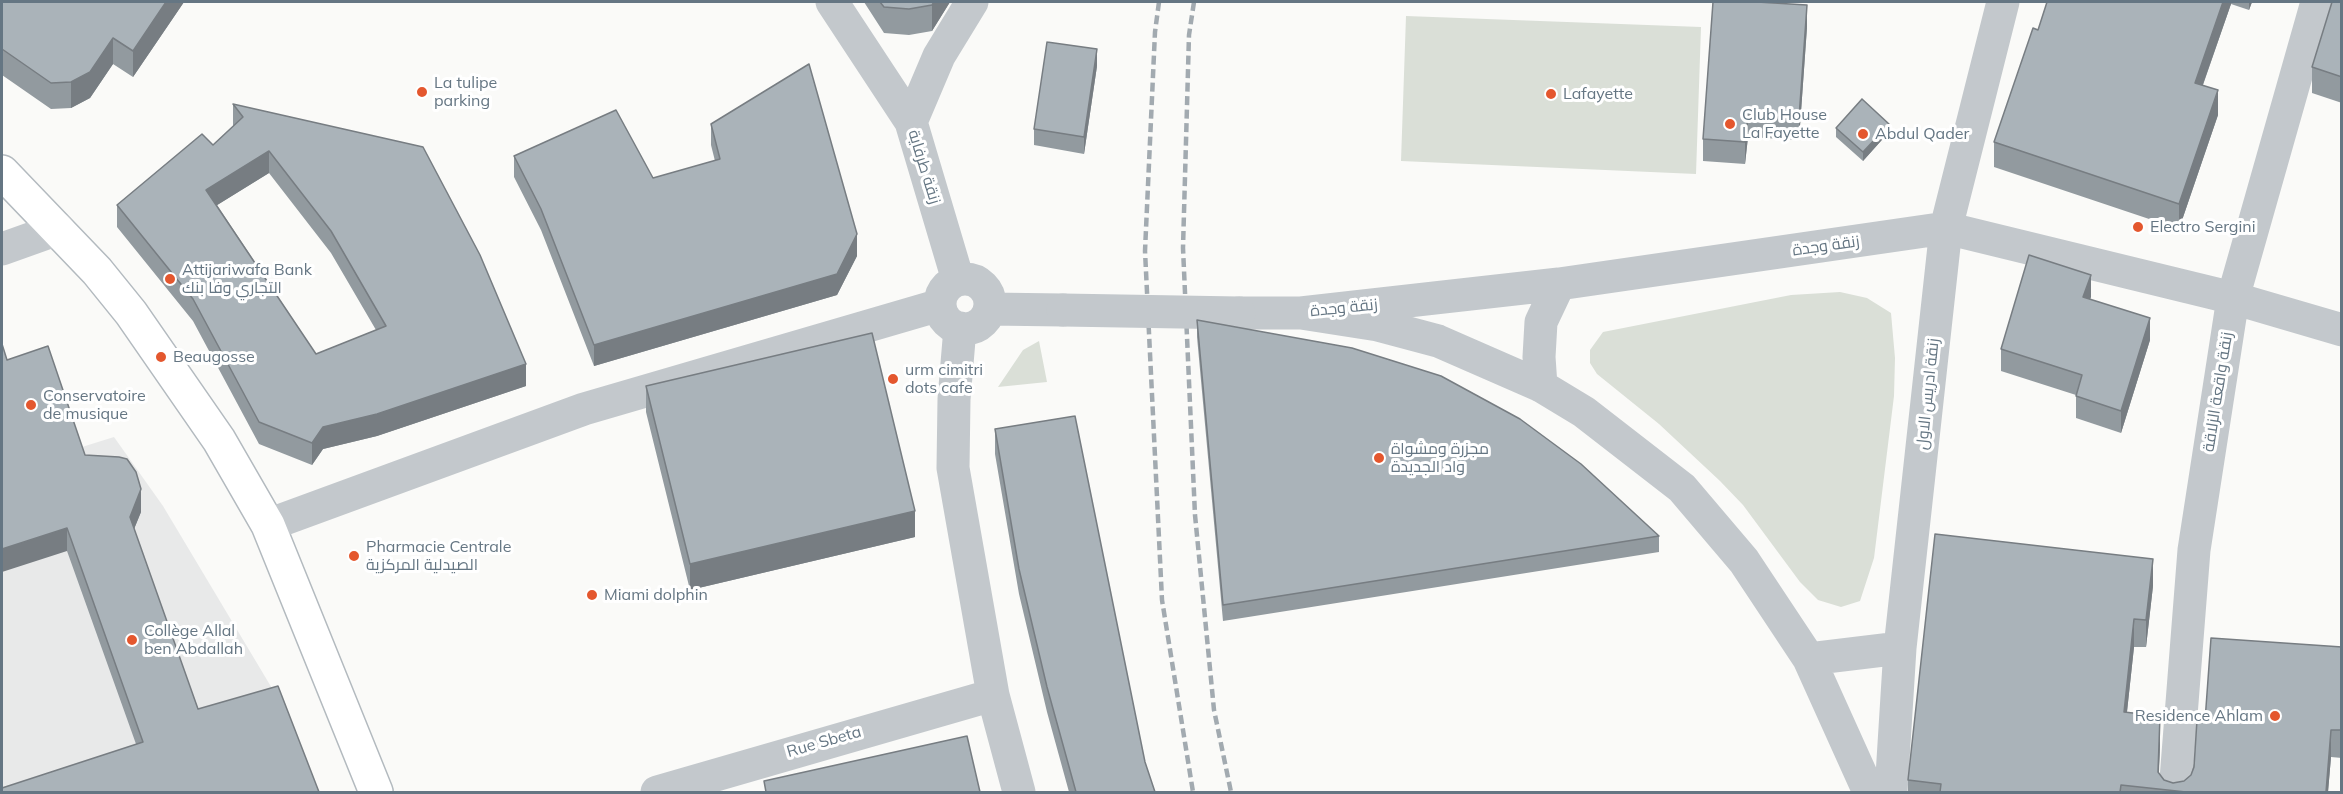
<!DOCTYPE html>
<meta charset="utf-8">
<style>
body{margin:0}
#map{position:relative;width:2343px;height:794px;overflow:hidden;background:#fafaf8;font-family:Mulish,sans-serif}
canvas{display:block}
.frame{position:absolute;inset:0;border:3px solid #657683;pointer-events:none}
</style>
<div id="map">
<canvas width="2343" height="794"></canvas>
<div class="frame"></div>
</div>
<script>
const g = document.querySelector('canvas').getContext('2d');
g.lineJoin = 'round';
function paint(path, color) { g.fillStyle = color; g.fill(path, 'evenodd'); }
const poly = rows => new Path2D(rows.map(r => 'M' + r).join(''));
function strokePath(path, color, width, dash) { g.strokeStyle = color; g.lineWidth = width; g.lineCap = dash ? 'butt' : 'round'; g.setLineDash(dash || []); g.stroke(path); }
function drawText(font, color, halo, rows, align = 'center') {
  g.font = font + ' Mulish,Cairo,sans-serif'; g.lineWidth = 6; g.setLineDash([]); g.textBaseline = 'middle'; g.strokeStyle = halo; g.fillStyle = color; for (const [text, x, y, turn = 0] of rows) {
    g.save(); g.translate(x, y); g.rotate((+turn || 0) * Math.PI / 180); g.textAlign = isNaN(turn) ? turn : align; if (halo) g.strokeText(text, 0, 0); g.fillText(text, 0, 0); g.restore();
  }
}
const built = poly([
 [114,437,163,506,282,705,2,792,2,472]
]);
const green = poly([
 [1406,16,1701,27,1696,174,1401,161],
 [1840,292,1867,298,1891,313,1895,358,1894,396,1874,558,1860,601,1841,607,1818,600,1800,582,1743,505,1720,481,1659,424,1597,374,1590,363,1590,350,1603,332,1791,295],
 [1039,341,1047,382,998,387,1023,350]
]);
const pedestrian = poly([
 [2,249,58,229]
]);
const minor = poly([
 [832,2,911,122,958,280],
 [911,122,939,56,972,2],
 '940 304a25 25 0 1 1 50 0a25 25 0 1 1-50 0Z',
 [990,309,1063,310],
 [1239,313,1301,313,1378,325,1438,341,1541,386,1584,412,1682,488,1744,561,1809,659,1869,792],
 [1301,313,1559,284,1946,228,2233,298,2342,330],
 [960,328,954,399,953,468,993,695,1019,792],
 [1541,386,1539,357,1541,322,1559,284],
 [268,525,584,409,940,305],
 [1809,659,1900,648],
 [657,792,993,695],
 [1891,792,1900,648,1946,228,2003,2],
 [2175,792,2194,550,2233,298,2317,2]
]);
const secondary = poly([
 [2,172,97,271,131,313,219,440,268,525,376,792]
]);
const rail = poly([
 [1159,2,1155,32,1145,251,1162,600,1193,792],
 [1194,2,1189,35,1183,248,1195,515,1214,710,1231,792]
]);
const minorBridge = poly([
 [1063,310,1239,313]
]);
const wall = poly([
 [2,2,184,2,133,77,113,64,90,98,71,108,51,109,2,75],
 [864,2,950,2,932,31,909,35,884,33],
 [2047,2,2252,2,2249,10,2231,4,2203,85,2218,115,2179,229,1994,167,1994,142,2038,30],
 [2342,2,2342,103,2312,93,2312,67],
 [1807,27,1799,140,1748,137,1745,164,1703,161,1703,139],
 [1097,66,1084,154,1034,145,1034,129],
 [233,104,526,386,377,436,323,449,312,465,259,444,193,321,117,227,117,205,213,145,233,126],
 [269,173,331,253,376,330,316,354,217,205],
 [711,124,857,256,837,295,594,366,541,230,514,177,514,156,653,178,715,161,711,145],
 [1836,128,1889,132,1863,161,1836,137],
 [2091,297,2090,299,2150,340,2121,433,2076,418,2076,395,2001,371,2001,349],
 [1197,320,1659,536,1659,552,1223,621,1197,337],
 [7,360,85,455,141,512,134,529,198,709,319,792,136,744,67,551],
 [646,386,915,537,690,590,646,412],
 [995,429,1145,762,1155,792,1069,792,1047,712,1019,594,995,454],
 [2153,586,2146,647,2134,647,2127,712,2160,743,2159,773,2164,780,2173,783,2184,781,2191,775,2205,721,2342,647,2342,758,2331,757,2328,792,1908,792,1908,780]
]);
const shadedWall = poly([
 [166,2,184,2,133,77,133,51],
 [934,2,950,2,932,31,932,5],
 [2223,2,2231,2,2231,4,2195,107,2195,83],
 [2249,2,2252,2,2249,10],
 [1807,5,1807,27,1799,140,1799,118],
 [113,38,113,64,90,98,71,108,71,82],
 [1097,49,1097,66,1084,154,1084,137],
 [2218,90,2218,115,2179,229,2179,204],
 [1748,115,1748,137,1745,164,1745,142],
 [1889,124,1889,132,1863,161,1863,152],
 [269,151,269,173,206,212,206,190],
 [857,234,857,256,837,295,594,366,594,345],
 [2091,275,2091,297,2083,319,2083,297],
 [2150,318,2150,340,2121,433,2121,411],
 [526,364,526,386,377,436,323,449,312,465,312,443,323,427],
 [141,489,141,512,130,539,130,517],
 [915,511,915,537,690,590,690,564],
 [67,528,67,551,2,572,2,549],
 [2153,559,2153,586,2146,647,2146,620],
 [2134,619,2134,647,2124,739,2124,712],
 [2160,716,2160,743,2158,789,2158,772],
 [2331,730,2331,757,2328,792,2326,792]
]);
const building = poly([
 [2,2,166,2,133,51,113,38,90,72,71,82,51,83,2,49,2,2],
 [880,2,934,2,932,5,909,9,884,7,880,2],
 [1713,2,1757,2,1807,5,1799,118,1748,115,1745,142,1703,139,1713,2],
 [2047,2,2223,2,2195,83,2218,90,2179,204,1994,142,2033,28,2038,30,2047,2],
 [2332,2,2342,2,2342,77,2312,67,2332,2],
 [1047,42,1097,49,1084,137,1034,129,1047,42],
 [809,64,857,234,837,274,594,345,541,209,514,156,616,110,653,178,720,159,711,124,809,64],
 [1862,99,1889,124,1863,152,1836,128,1862,99],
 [233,104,423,147,480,255,526,364,377,414,323,427,312,443,259,422,193,299,117,205,202,134,213,145,243,117,233,104],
 [269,151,331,231,386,326,316,354,206,190,269,151],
 [2029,255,2091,275,2083,297,2150,318,2121,411,2076,396,2082,375,2001,349,2029,255],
 [1197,320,1352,348,1441,376,1520,419,1581,464,1659,536,1223,605,1197,320],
 [872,333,915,511,690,564,646,386,872,333],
 [2,344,7,360,48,346,85,455,119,457,127,459,136,472,141,489,130,517,198,709,278,686,319,792,2,792,2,788,143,742,67,528,2,549,2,344],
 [1075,416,1145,762,1155,792,1076,792,1047,687,1019,569,995,429,1075,416],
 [1935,534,2153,559,2146,620,2134,619,2124,712,2160,716,2158,772,2164,780,2173,783,2184,781,2191,775,2194,767,2197,720,2205,721,2211,638,2342,647,2342,730,2331,730,2326,792,2186,792,2121,785,2120,792,1940,792,1941,784,1908,780,1935,534],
 [967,736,980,792,766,792,764,781,967,736]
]);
const markers = [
 [422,92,6,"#e4572e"],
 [1551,94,6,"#e4572e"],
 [1730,124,6,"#e4572e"],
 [1863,134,6,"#e4572e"],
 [2138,227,6,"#e4572e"],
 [170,279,6,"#e4572e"],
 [161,357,6,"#e4572e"],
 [893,379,6,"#e4572e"],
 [31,405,6,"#e4572e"],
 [1379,458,6,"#e4572e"],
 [354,556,6,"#e4572e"],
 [592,595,6,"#e4572e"],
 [132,640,6,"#e4572e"],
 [2275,716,6,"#e4572e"]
];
const poiNames = [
 ["La tulipe",434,83],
 ["parking",434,101],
 ["Lafayette",1563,94],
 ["Club House",1742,115],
 ["La Fayette",1742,133],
 ["Abdul Qader",1875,134],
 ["Electro Sergini",2150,227],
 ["Attijariwafa Bank",182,270],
 ["التجاري وفا بنك",182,288],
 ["Beaugosse",173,357],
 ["urm cimitri",905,370],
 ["dots cafe",905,388],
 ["Conservatoire",43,396],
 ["de musique",43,414],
 ["مجزرة ومشواة",1391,449],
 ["واد الجديدة",1391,467],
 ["Pharmacie Centrale",366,547],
 ["الصيدلية المركزية",366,565],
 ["Miami dolphin",604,595],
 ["Collège Allal",144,631],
 ["ben Abdallah",144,649],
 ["Residence Ahlam",2263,716,"right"]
];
const streetNames = [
 ["زنقة طرفاية",924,167,73],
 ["زنقة وجدة",1826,246,-8],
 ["زنقة وجدة",1344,308,-6],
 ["زنقة واقعة الزلاقة",2218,392,-81],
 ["زنقة ادريس الاول",1928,394,-84],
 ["Rue Sbeta",824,742,-16]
];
paint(built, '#e8e9e9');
paint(green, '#dadfd7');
strokePath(secondary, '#b3babf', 36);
strokePath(pedestrian, '#c3c8cc', 33);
strokePath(minor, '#c3c8cc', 33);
strokePath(secondary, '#fff', 33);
strokePath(rail, '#a2aab0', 4.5, [9, 4.5]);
strokePath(minorBridge, '#c3c8cc', 33);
paint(wall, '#929a9f');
paint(shadedWall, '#777d82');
paint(building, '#aab3b9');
strokePath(building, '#777d82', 1.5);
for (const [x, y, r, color] of markers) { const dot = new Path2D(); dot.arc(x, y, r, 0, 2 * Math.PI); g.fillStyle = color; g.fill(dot); strokePath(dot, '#fff', 2); }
drawText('16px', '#657683', '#fff', poiNames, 'left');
drawText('16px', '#657683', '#fff', streetNames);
</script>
